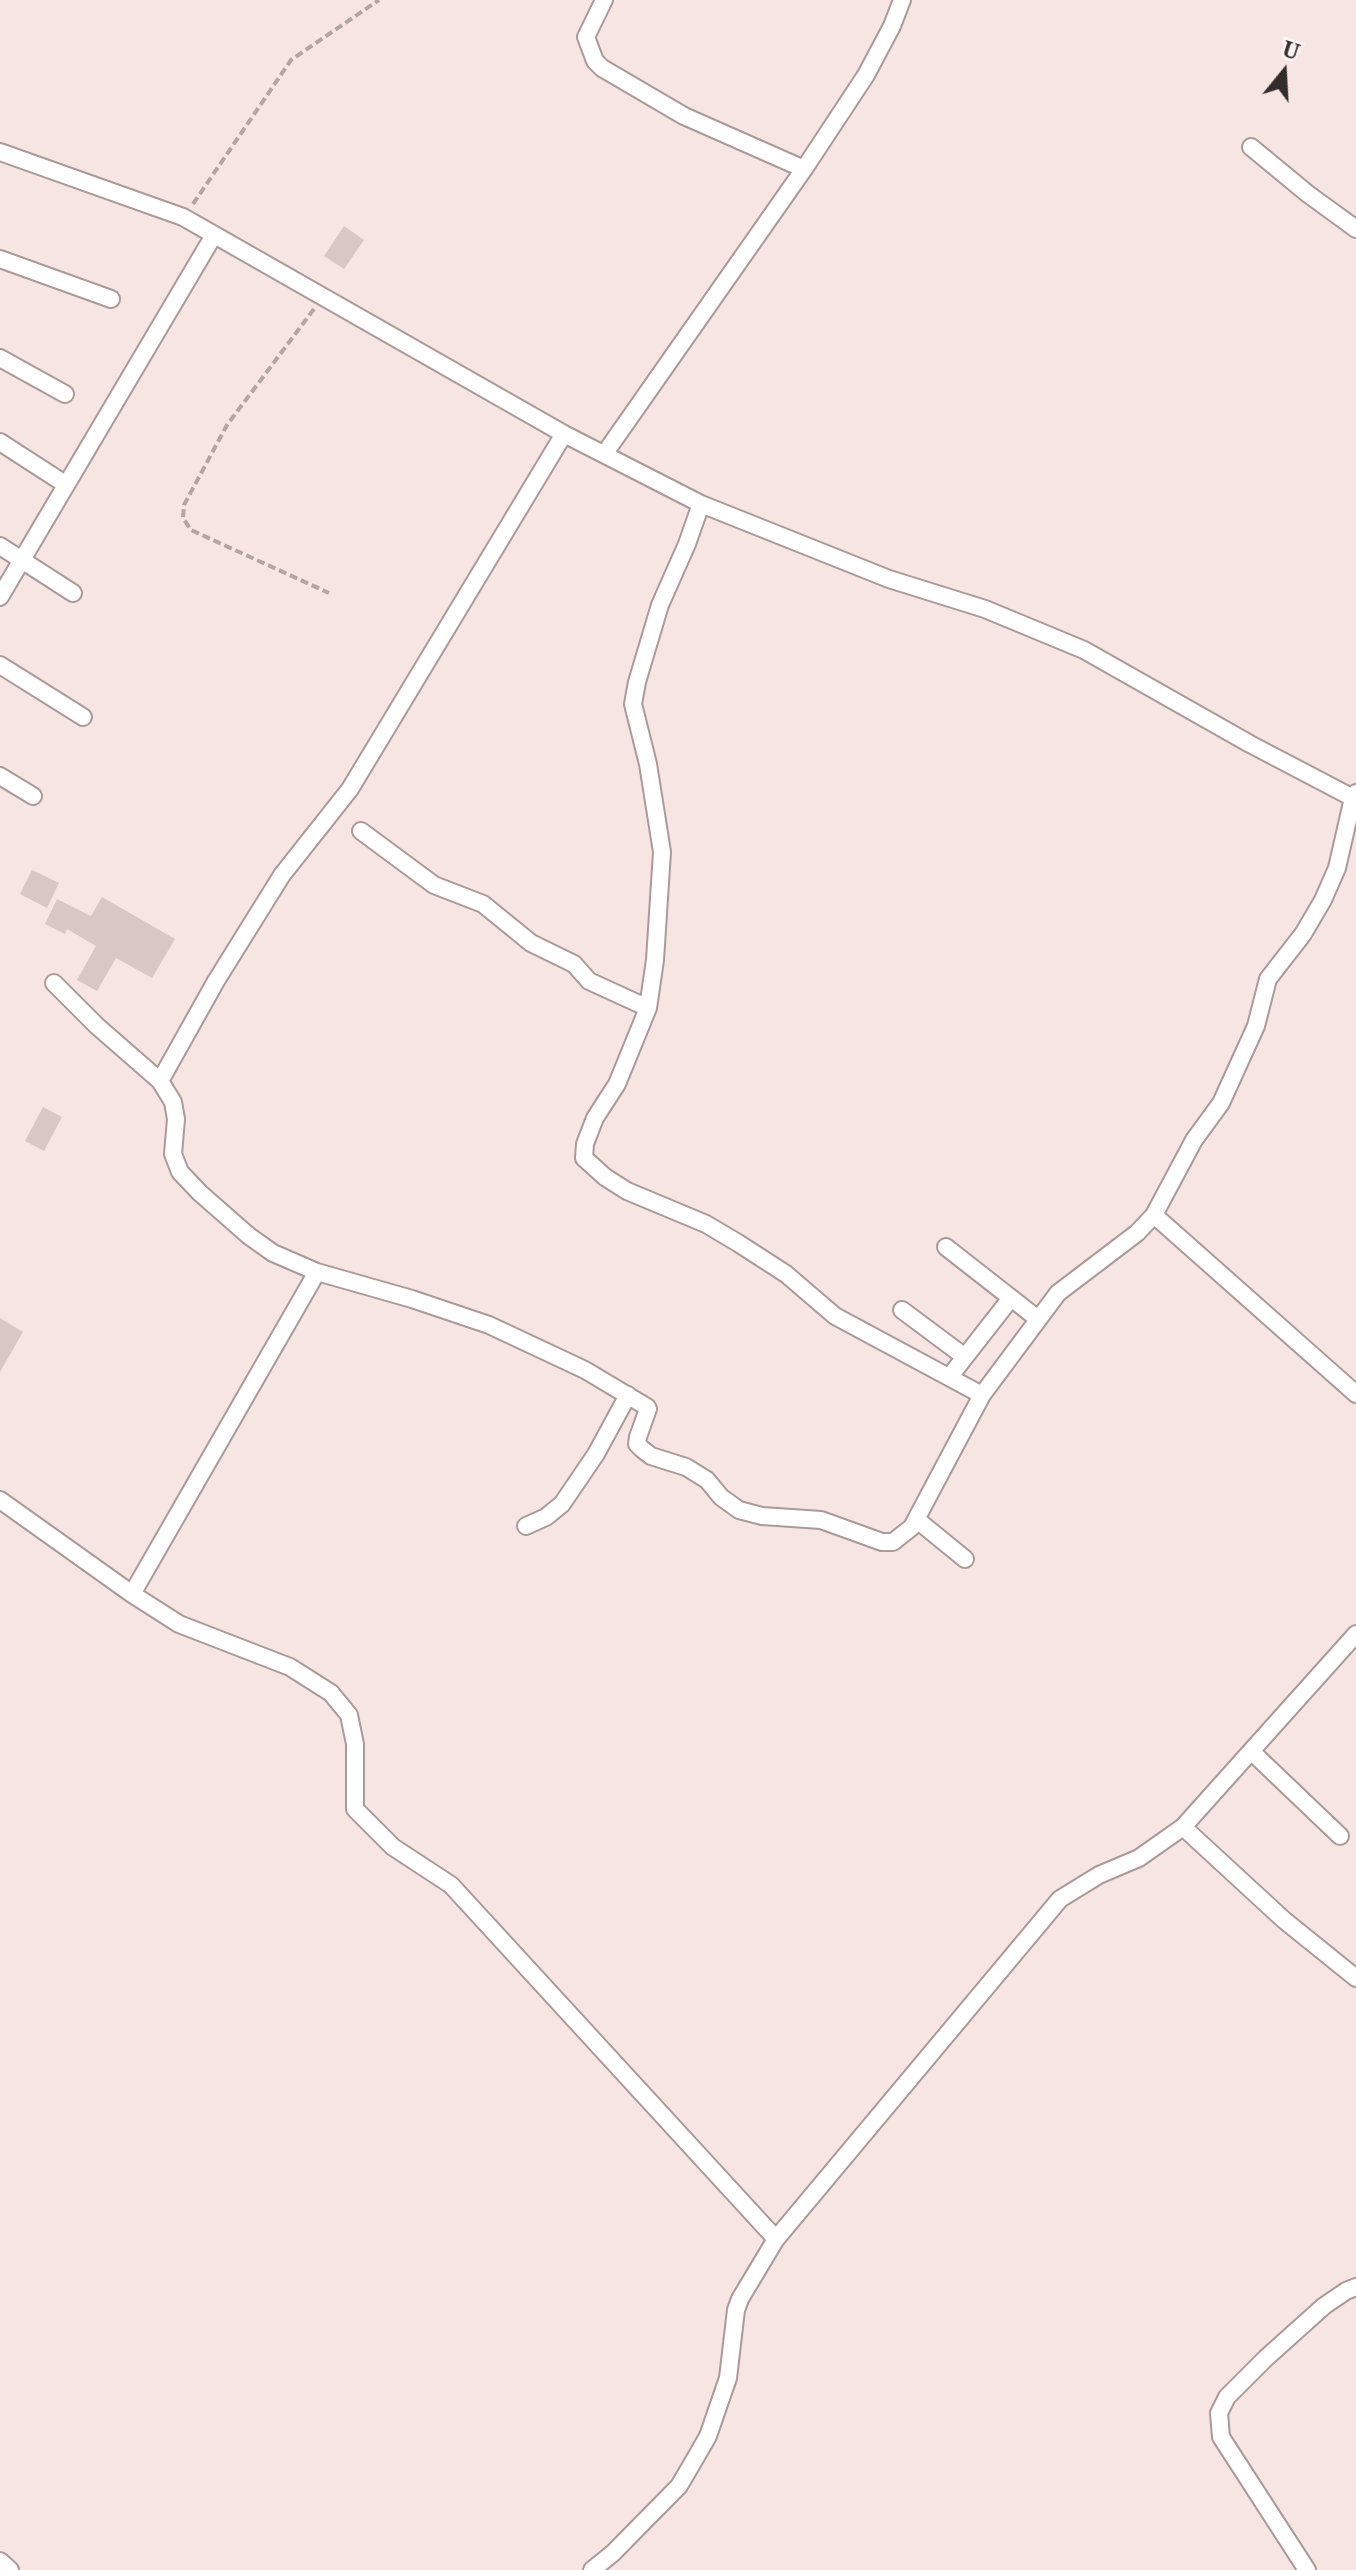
<!DOCTYPE html>
<style>
body{margin:0}
#map{position:relative;width:1356px;height:2570px;overflow:hidden;background:#f7e5e4;font-family:"Noto Serif",serif}
canvas{display:block}
.north{position:absolute;left:1244px;top:32px;width:80px;height:80px;-webkit-text-stroke:6px #fff4f3;paint-order:stroke;rotate:18deg;font-size:22px;font-weight:700;line-height:32px;text-align:center;color:#322c2b}
.north::after{content:'';display:block;margin:auto;width:28px;height:36px;background:#322c2b;clip-path:polygon(50% 0,100% 100%,50% 72%,0 100%)}
</style>
<div id="map">
<canvas width="1356" height="2570"></canvas>
<div class="north">U</div>
</div>
<script>
const g = document.querySelector('canvas').getContext('2d');
g.lineJoin = 'round';
function paint(path, color) { g.fillStyle = color; g.fill(path, 'evenodd'); }
const poly = rows => new Path2D(rows.map(r => 'M' + r).join(''));
function strokePath(path, color, width, dash) { g.strokeStyle = color; g.lineWidth = width; g.lineCap = dash ? 'butt' : 'round'; g.setLineDash(dash || []); g.stroke(path); }
const building = poly([
 [344,226,364,240,344,269,324,256],
 [32,870,59,883,47,908,20,894],
 [102,897,175,939,152,978,116,958,97,991,77,980,96,946,67,929,65,934,45,924,57,899,91,916],
 [43,1107,62,1117,44,1151,25,1141],
 [0,1318,23,1332,0,1372]
]);
const path = poly([
 [193,204,291,60,379,0],
 [314,309,227,425,184,505,183,518,191,530,329,593]
]);
const minor = poly([
 [604,0,586,37,595,61,602,68,684,116,804,169,605,453],
 [1251,147,1308,194,1356,229],
 [0,152,183,217,564,434,701,504,889,579,985,609,1084,650,1250,744,1353,798,1356,793],
 [804,169,866,75,892,26,902,0],
 [0,259,111,299],
 [0,358,65,394],
 [564,434,350,789,282,875,216,981,160,1081,173,1102,176,1119,173,1154,180,1172,200,1193,249,1236,273,1253,317,1272,132,1594,179,1624,290,1667,331,1693,349,1715,355,1744,355,1809,393,1847,451,1885,776,2239],
 [0,442,65,484],
 [701,504,687,544,660,605,637,682,633,704,648,764,662,852,655,960,648,1008,617,1084,595,1118,585,1144,584,1158,605,1177,627,1191,706,1224,738,1243,786,1274,835,1316,982,1395],
 [0,546,73,593],
 [0,597,214,235],
 [0,665,83,717],
 [0,776,33,796],
 [361,831,434,885,483,904,531,943,574,964,589,981,648,1008],
 [54,983,97,1026,160,1081],
 [1154,1215,1356,1394],
 [946,1247,1038,1319],
 [317,1272,412,1299,489,1325,585,1370,647,1407,648,1409,638,1437,637,1444,642,1449,651,1456,686,1467,707,1480,721,1497,739,1510,762,1516,821,1520,882,1542,893,1542,912,1527,982,1395,1058,1293,1137,1233,1154,1215,1194,1140,1221,1103,1256,1026,1268,979,1303,934,1323,900,1337,868,1353,798],
 [902,1310,965,1357],
 [954,1371,1011,1298],
 [0,1500,132,1594],
 [916,1519,965,1559],
 [526,1526,546,1517,562,1504,596,1454,628,1395],
 [1251,1751,1340,1836],
 [1183,1827,1284,1920,1356,1978],
 [0,2561,10,2570],
 [592,2570,613,2553,679,2486,696,2457,708,2436,728,2378,736,2310,740,2299,776,2239,1060,1899,1099,1875,1139,1858,1183,1827,1356,1634],
 [1307,2570,1221,2437,1219,2413,1227,2397,1266,2358,1324,2306,1346,2291,1356,2287]
]);
paint(building, '#d8c7c5');
strokePath(minor, '#aa9a98', 20);
strokePath(path, '#b3a5a4', 4, [8, 4]);
strokePath(minor, '#fff', 16);
</script>
